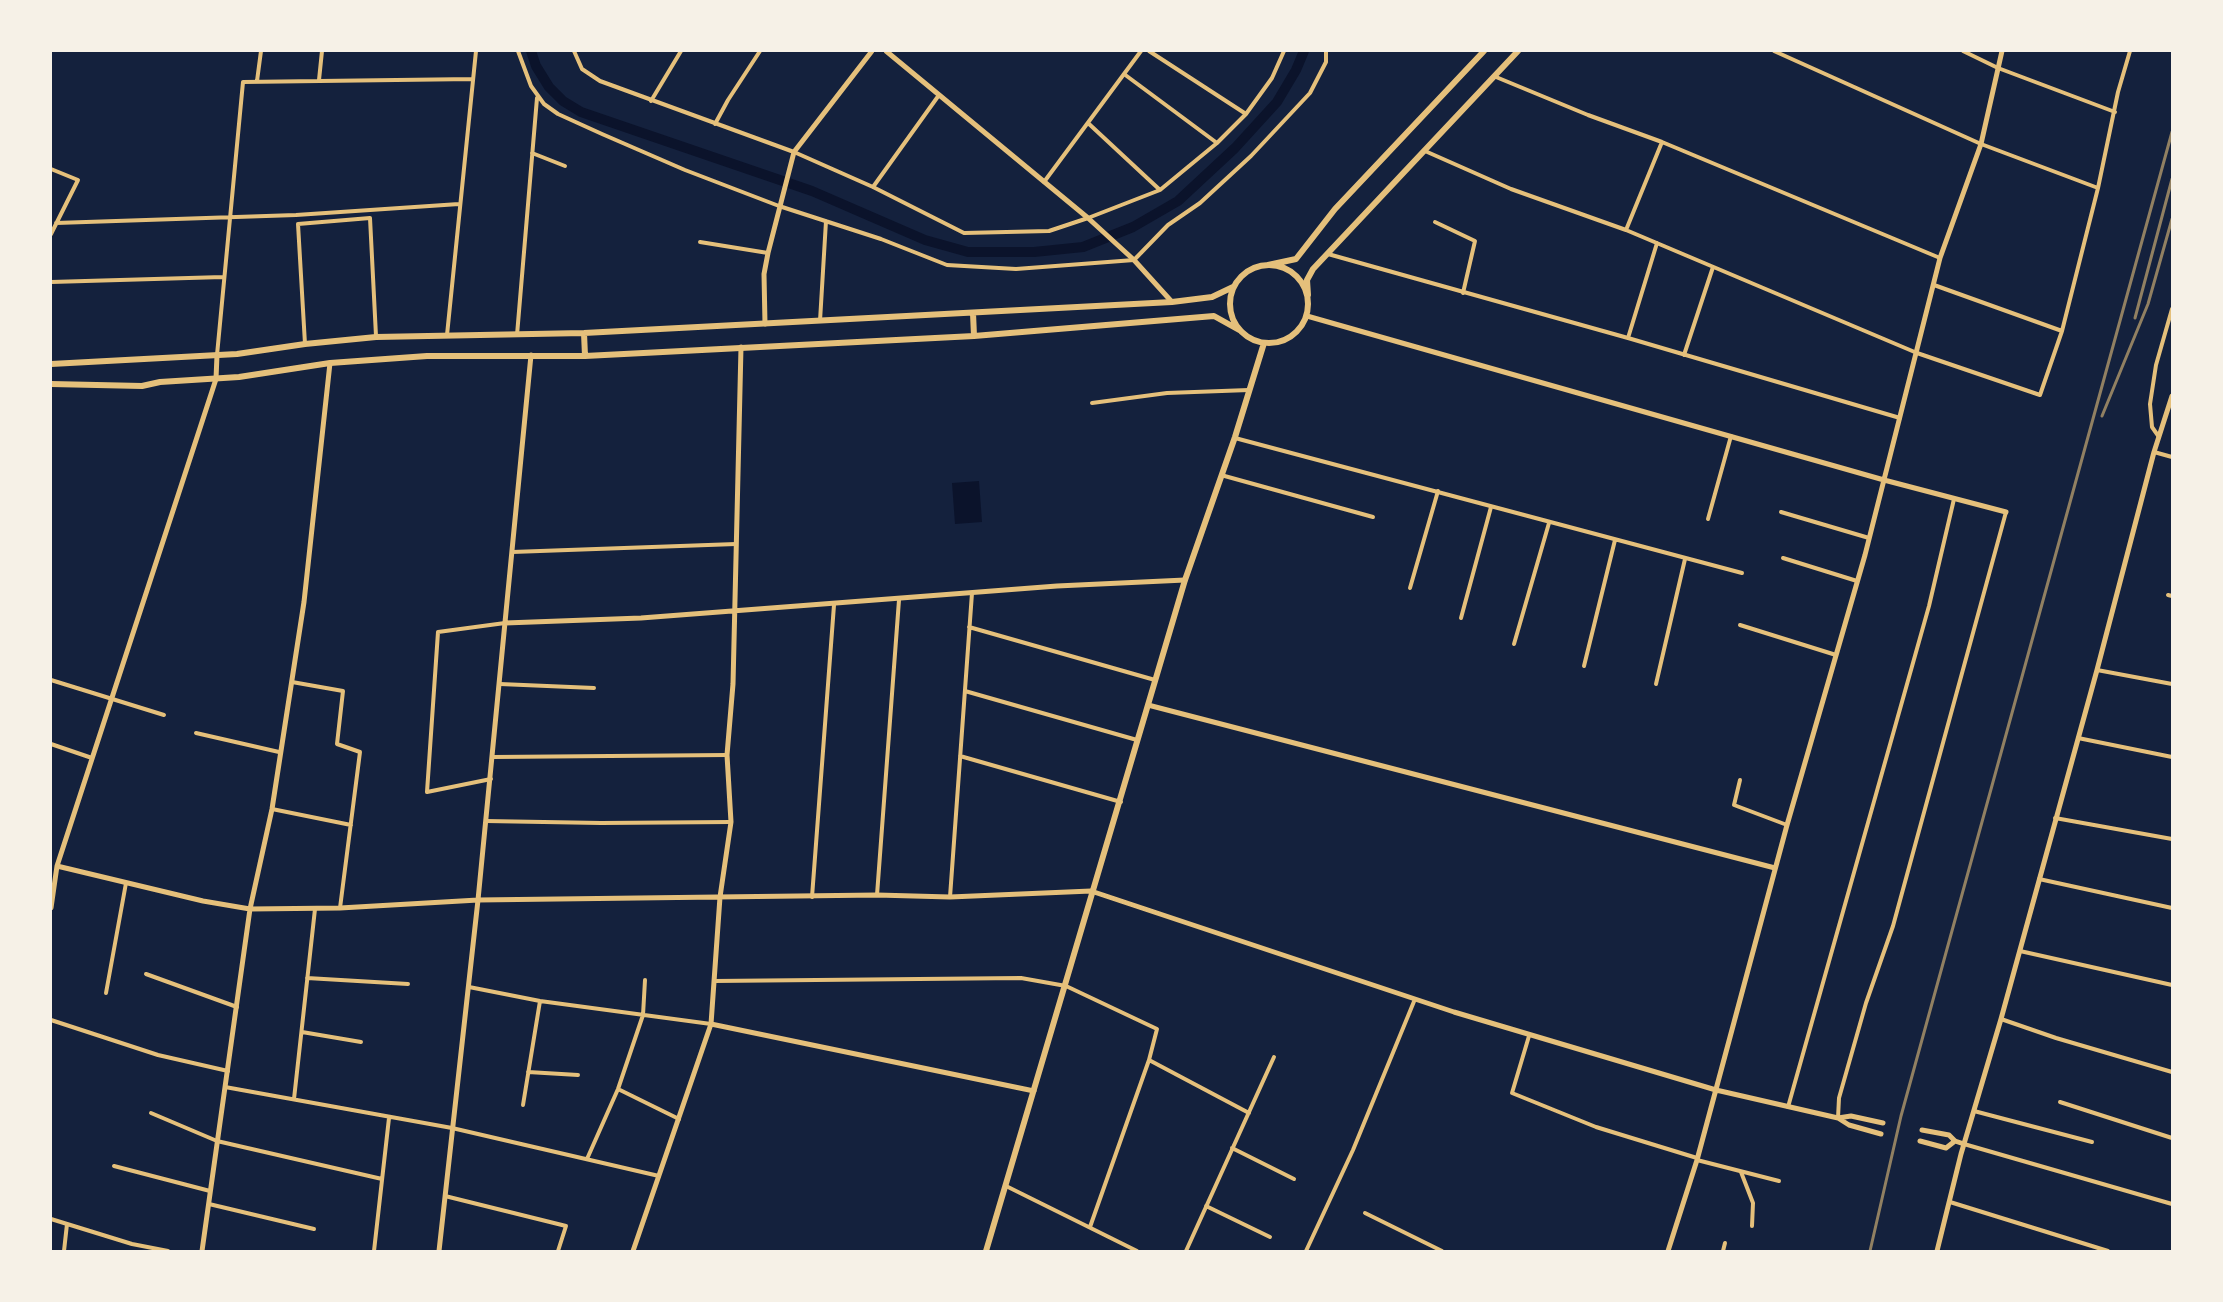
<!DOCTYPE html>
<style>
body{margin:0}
#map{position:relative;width:2223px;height:1302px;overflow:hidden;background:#14213d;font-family:"Varela Round",sans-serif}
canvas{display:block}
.frame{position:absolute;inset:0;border:52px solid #f6f1e7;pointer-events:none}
</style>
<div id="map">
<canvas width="2223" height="1302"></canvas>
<div class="frame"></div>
</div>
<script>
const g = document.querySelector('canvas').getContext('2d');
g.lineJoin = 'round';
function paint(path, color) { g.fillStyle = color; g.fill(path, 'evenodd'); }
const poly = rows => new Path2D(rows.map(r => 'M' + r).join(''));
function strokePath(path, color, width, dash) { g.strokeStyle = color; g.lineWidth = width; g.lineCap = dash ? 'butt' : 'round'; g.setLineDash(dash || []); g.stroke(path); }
const water = poly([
 [979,481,982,522,955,524,952,483]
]);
const canal = poly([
 [531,51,536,66,549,87,563,101,581,112,812,191,925,240,968,252,1034,252,1083,247,1133,227,1178,201,1235,148,1277,102,1296,70,1304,51]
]);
const minor = poly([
 [518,51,531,86,544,104,558,114,602,134,685,170,779,206,881,239,947,265,1016,269,1134,260,1168,225,1200,203,1251,156,1310,93,1326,62,1326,51],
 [574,51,582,69,600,81,794,152,873,187,964,233,1049,231,1088,218,1160,190,1217,143,1246,114,1272,78,1284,51],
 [1149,51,1246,114],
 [1774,51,1981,144,2098,188],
 [1963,51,1998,68,2115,112],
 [1124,74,1217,143],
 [1496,77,1588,115,1662,142,1940,258],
 [319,80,322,51],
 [257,81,261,51],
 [651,101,681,51],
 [1088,123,1160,190],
 [715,124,728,100,760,51],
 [1425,151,1511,189,1626,230,1917,353,2040,395,2062,331,2098,188,2118,92,2130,51],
 [532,153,565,166],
 [51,169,78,180,51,234],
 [1044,182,1141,51],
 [873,187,939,95],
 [1435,222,1475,241,1463,293],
 [56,223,296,215,459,204],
 [1626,230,1662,142],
 [700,242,768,253],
 [1328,254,1628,338,1900,418],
 [51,282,223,277],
 [1934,285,2062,331],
 [820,321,826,221],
 [447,335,476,51],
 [517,335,537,98],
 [1628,338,1657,243],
 [305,344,298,224,370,218,376,336],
 [217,355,243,82,473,79],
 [1684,355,1713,267],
 [1092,403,1167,393,1249,390],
 [2159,437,2152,427,2150,404,2156,365,2172,309],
 [1235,438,1742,573],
 [2154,452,2172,457],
 [1221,475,1373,517],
 [1781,512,1869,538],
 [1708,519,1731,436],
 [512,552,736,544],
 [1783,558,1857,581],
 [1410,588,1438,491],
 [2168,595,2172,596],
 [1461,618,1491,507],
 [1740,625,1836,655],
 [969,627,1155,680],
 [1514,644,1549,523],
 [1584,666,1615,540],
 [2097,670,2172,684],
 [51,680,164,715],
 [292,682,343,691,337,744,360,752,340,908],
 [500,684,594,688],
 [1656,684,1685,559],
 [965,691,1137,740],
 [196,733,279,752],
 [2078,738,2172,757],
 [51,744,92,758],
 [960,756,1121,802],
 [493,757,727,755],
 [491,779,427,792,438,632,505,623],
 [1740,780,1734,805,1787,825],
 [272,809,351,825],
 [2055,818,2172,839],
 [486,821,601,823,731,822],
 [2039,879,2172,908],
 [877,895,899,600],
 [812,897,834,605],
 [950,897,972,593],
 [2020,951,2172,985],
 [146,974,237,1007],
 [307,978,408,984],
 [714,981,1021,978,1066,986,1157,1029,1149,1060],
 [469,987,540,1001,711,1024],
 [106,993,126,883],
 [2001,1019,2056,1038,2172,1072],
 [51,1020,158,1055,228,1071],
 [302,1032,361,1042],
 [1529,1036,1512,1093,1596,1127,1697,1158],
 [528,1072,578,1075],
 [225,1087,452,1128,659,1176],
 [618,1089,679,1119],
 [294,1099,315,909],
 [2060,1102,2172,1138],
 [523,1105,540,1001],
 [1788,1107,1929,606,1954,499],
 [1974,1111,2092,1142],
 [151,1113,217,1141,382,1179],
 [1838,1118,1839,1098,1866,1003,1893,926,2006,512],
 [1964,1144,2172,1204],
 [1232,1148,1294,1179],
 [587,1159,618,1089,643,1015,645,980],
 [1697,1160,1779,1181],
 [114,1166,210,1191],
 [1741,1172,1753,1203,1752,1226],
 [1006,1186,1137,1251],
 [445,1196,566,1226,558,1251],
 [1950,1202,2108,1251],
 [209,1204,314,1229],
 [1206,1206,1270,1237],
 [1365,1213,1442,1251],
 [51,1219,132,1244,168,1251],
 [1090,1227,1149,1060,1249,1113],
 [64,1251,67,1224],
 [374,1251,389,1118],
 [1186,1251,1274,1057],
 [1306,1251,1353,1150,1415,999],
 [1723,1251,1725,1243]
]);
const tertiary = poly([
 [886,51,1088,218,1134,260,1172,302],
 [1307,316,1884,480,2006,512],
 [765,324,764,274,768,253,794,152,872,51],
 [505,623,641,618,1057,586,1185,580],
 [1148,705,1775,868],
 [57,866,203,901,250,909,340,908,478,900,877,895,950,897,1091,891,1454,1012,1716,1090,1838,1118,1851,1116,1883,1123],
 [51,908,57,866,216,379,217,355],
 [711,1024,1034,1091],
 [1838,1118,1849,1125,1881,1134],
 [1922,1130,1949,1135,1955,1141,1964,1144],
 [1920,1141,1946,1148,1955,1141],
 [202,1251,250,909,272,809,304,602,330,363],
 [439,1251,478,900,531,355],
 [633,1251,711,1024,720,897,731,822,727,755,733,684,741,347],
 [1668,1251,1697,1160,1787,825,1865,555,1940,258,1981,144,2002,51],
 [1937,1251,1961,1154,2001,1019,2097,670,2154,452,2172,396]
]);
const secondary = poly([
 '1230 304a39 39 0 1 1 78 0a39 39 0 1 1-78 0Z',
 [1268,265,1296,259,1335,209,1484,51],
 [1308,295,1307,280,1313,269,1518,51],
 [973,313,974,336],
 [584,333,585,356],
 [51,364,237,354,305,344,376,337,584,333,1172,302,1212,297,1233,287],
 [51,384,142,386,160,382,239,377,330,363,427,356,585,356,974,336,1214,316,1241,331],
 [986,1251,1185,580,1235,437,1264,343]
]);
const rail = poly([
 [2135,318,2172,179],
 [2102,416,2148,304,2172,219],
 [1870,1251,1901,1116,2172,132]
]);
paint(water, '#0b132b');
strokePath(canal, '#0b132b', 10);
strokePath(minor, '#e5c07b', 4);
strokePath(tertiary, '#e5c07b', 5);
strokePath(secondary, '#e5c07b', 6);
strokePath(rail, '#918062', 3);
</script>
